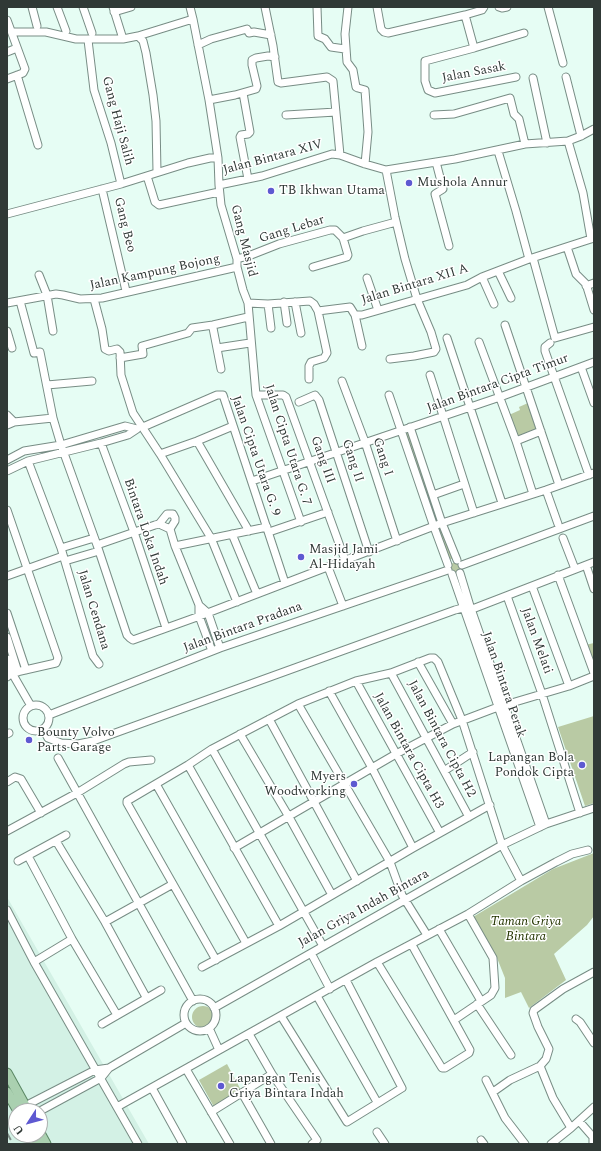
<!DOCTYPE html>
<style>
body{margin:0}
#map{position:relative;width:601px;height:1151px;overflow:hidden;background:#e6fdf4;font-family:Spectral,serif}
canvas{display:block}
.frame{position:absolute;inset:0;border:8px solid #303936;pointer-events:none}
.north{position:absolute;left:8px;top:1103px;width:40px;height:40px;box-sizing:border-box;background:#fff;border:1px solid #acb0af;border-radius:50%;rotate:234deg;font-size:11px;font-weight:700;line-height:16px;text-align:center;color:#303936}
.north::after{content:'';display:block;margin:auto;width:14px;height:18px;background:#5e59d1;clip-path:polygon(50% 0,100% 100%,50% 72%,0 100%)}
</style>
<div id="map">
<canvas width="601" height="1151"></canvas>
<div class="frame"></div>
<div class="north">U</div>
</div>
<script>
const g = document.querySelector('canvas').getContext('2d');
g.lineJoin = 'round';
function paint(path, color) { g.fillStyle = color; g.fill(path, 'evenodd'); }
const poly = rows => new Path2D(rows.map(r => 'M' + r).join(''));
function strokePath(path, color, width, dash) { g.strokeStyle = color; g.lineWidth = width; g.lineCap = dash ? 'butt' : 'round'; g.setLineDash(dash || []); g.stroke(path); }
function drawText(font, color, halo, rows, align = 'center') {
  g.font = font + ' Spectral,serif'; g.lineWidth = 3; g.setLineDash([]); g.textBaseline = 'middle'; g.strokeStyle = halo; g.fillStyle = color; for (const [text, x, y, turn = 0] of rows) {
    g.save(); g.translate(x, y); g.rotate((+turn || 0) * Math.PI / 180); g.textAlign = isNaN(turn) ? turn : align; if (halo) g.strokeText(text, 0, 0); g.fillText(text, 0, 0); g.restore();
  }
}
const built = poly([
 [7,897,149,1144,46,1144,40,1133,40,1111,28,1111,7,1073],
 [7,1092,16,1111,16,1135,31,1135,36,1144,7,1144]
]);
const green = poly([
 [528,403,539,431,518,439,509,415,520,410,519,407],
 [408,429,441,522,434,525,404,431],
 [442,526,454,558,448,560,436,528],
 '449.5 568a5.5 5.5 0 1 1 11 0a5.5 5.5 0 1 1-11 0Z',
 [594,643,594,670,585,645],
 [594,716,594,803,585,806,558,727],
 [594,853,594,916,587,925,554,954,566,980,529,1008,521,992,505,998,505,978,497,958,473,917,553,869],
 '192 1017a11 11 0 1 1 22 0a11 11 0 1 1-22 0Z',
 [227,1064,242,1092,214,1107,199,1080]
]);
const minor = poly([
 [32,7,37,26],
 [57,7,66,31],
 [83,7,92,33],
 [113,7,123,39],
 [190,7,193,19,209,100,218,158],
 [265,7,273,46,278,82,281,83,327,77,333,81,340,155],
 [317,7,318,36,325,39,331,47,345,49],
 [348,7,345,34,347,62,353,70,356,87,358,88,365,90,368,132,365,164],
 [377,7,381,29,384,32,388,33,465,15],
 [484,7,482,10,465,15,474,48,425,61,425,81,428,90,435,93,516,77],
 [499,7,502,8,507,7],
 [548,7,563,63],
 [114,12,131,7],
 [7,20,25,69,23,73,7,79],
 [12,32,46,32,76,39,123,39,138,36,143,41,146,53,153,95,156,121,157,172],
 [138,36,193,19],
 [88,40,94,90,111,143,121,184],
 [198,45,211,39,247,29,249,33,254,32,271,35],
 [474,48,524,33],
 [7,52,17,48],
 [17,75,38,145],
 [566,77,581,136],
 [533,78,547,143],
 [243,93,250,132,248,134,241,135,240,137,248,179],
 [209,100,235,95,256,89,257,86,252,65,252,60,256,58,268,56,275,57],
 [286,115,336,112],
 [434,115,454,114,510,98,514,114,519,119,525,144],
 [568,141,583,193,591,239],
 [498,151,516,211,529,259],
 [436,162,443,189,435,194,449,246],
 [386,170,395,217,405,259,417,299,431,332,436,349,434,352,414,356,390,359],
 [147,176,155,202,159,205,219,192],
 [219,185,221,205,237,259,237,267,243,290,248,303,256,395,301,522],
 [102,189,126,291],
 [7,214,121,184,188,163,210,158,218,158,219,185,262,176,332,154,340,155,365,164,386,170,455,159,525,144,568,141,581,136,594,129],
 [567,247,576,274,586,284,594,310],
 [533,258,555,338,594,327],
 [237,259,251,255,279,244,330,230,335,230,343,238,363,231,396,222],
 [313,267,347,257,348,255,343,238],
 [498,271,511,298],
 [39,275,47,295,53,331],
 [482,277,494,304],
 [367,278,378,310],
 [586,286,594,283],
 [94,299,102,329,105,349,109,351,117,349,120,352,121,375,133,413,160,454,211,538,237,602],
 [20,301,34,353,40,352,53,418],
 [284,302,287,323],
 [295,302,301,333],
 [7,303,56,294,63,295,80,299,102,298,237,267],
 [248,303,268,304,310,301,314,304,318,311,350,307,355,315,362,315,467,285,482,277,529,259,594,238],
 [268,304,271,328],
 [355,315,362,346],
 [505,325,559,485],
 [213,328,221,369],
 [7,331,12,348],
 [447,338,502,503],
 [479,342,516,441,533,494],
 [550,343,545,347,545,351,589,475],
 [217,348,250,343],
 [120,358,143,354,142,346,188,333,192,328,213,325,248,317],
 [581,367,594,403],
 [430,375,474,513],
 [309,379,309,366,311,362,324,358,327,353,318,311],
 [342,381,365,442,397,541],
 [47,385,92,381],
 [256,395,283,395,286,397,345,560],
 [389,395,434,527,448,565],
 [299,402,315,395,319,400,369,552],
 [7,415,14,422],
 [7,425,14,422,53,418,61,445,97,545,127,635,130,638,133,640,197,617,442,523,546,490,594,473],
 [143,427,217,395,223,395,285,583],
 [410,427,442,523,457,560],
 [197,441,249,531],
 [516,441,541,431],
 [101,443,134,532,166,628],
 [160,454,197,441,233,426],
 [7,460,24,451,61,445,125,426,137,429],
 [28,461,61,548,93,656,99,664],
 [7,471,28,461,101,443,128,435,137,429],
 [252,481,500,397,594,362],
 [546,490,558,524],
 [433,495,464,484],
 [7,510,58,658,56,663,12,673,7,677],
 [159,524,167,514,173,514,175,518,175,521,170,529],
 [269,532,328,512],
 [232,534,257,594],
 [563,538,575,569],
 [97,545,155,525,159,524,170,529,175,546,199,605,199,616,212,651],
 [175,546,267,527],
 [61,548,94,538],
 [65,561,99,551],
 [462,565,594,516],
 [586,565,594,589],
 [328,567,343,606],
 [460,573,470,606,546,824],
 [452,574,540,827],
 [558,575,594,673],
 [7,576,63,556],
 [532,586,569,686],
 [507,596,542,694,580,813],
 [199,605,208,613,220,648],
 [475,608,594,562],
 [7,613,26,670],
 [7,637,18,672],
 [7,659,12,673,31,706],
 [418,662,453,724],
 [391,673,469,817],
 [356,681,440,833],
 [329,691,372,768,413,848],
 [298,704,390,862,402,895,427,935],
 '23 718a13 13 0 1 1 26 0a13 13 0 1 1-26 0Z',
 [49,715,220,648,448,570],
 [269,719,357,881],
 [43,729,48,738,61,743,78,744,93,741,455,610,470,606],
 [7,734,9,733],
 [240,734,289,817,332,895],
 [212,749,323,946],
 [58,758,193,1001],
 [188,765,279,926],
 [444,771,473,752],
 [7,782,15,777,21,779,41,813],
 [156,784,246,943],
 [7,831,77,793,124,764,129,762,151,760],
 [56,841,105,922,146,997],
 [234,848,396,754,453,724,498,707,569,686,594,676],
 [28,856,72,939,117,1015],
 [18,861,66,835],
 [7,910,34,962,138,1144],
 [105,922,173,884],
 [439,929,481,1001],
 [311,953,330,989],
 [216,960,127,803,127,801,188,765,212,749,298,704,356,681,391,673,430,658,434,658,438,662,462,720,502,845,521,881],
 [34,962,72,939],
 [377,962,442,1068,445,1068,469,1053,470,1050,412,945],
 [202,967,279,926,413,848,490,805],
 [317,996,377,1102],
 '184 1015a16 16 0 1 1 32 0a16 16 0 1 1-32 0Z',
 [477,1004,511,1055],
 [214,1008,502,845,546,824,594,808],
 [281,1016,347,1122,402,1088,346,980],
 [576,1019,580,1022,594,1043],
 [454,1020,491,995,495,988,493,958,468,914],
 [102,1024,161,990],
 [209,1028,219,1050],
 [249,1034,272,1074,317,1140,312,1144],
 [540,1066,553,1098,571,1128],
 [186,1069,230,1144],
 [486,1080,505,1118,525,1144],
 [152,1088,183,1144],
 [493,1092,510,1080,540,1066,546,1059,549,1049,538,1027,533,1013,534,1010,563,989,594,972],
 [242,1093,271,1144],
 [25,1106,95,1070,109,1068],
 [117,1107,377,962,468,914,521,881,556,862,572,854,588,850],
 [40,1111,101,1078,109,1068,186,1023],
 [211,1112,272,1074],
 [579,1121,593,1137,593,1144],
 [377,1132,385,1144],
 [481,1140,484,1144],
 [551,1144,571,1128,594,1107]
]);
const major = poly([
 [7,1073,28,1111],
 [7,1092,18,1111],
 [40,1133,46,1144],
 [31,1135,36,1144]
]);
const rail = poly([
 [7,1133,13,1144]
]);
const markers = [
 [409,183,4,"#5e59d1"],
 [271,191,4,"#5e59d1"],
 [301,557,4,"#5e59d1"],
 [29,740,4,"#5e59d1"],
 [582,765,4,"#5e59d1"],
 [354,784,4,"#5e59d1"],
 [221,1086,4,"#5e59d1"]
];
const streetNames = [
 ["Jalan Sasak",474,73,-11],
 ["Gang Haji Salih",117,121,75],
 ["Jalan Bintara XIV",273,158,-15],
 ["Gang Beo",124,225,76],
 ["Gang Lebar",292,230,-17],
 ["Gang Masjid",243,241,76],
 ["Jalan Kampung Bojong",155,273,-12],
 ["Jalan Bintara XII A",415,285,-17],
 ["Jalan Bintara Cipta Timur",498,384,-20],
 ["Jalan Cipta Utara G. 7",287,445,72],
 ["Jalan Cipta Utara G. 9",255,456,71],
 ["Gang I",382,457,72],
 ["Gang III",322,460,70],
 ["Gang II",352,461,72],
 ["Bintara Loka Indah",145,532,71],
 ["Jalan Cendana",93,610,73],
 ["Jalan Bintara Pradana",243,628,-20],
 ["Jalan Melati",536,641,70],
 ["Jalan Bintara Perak",503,685,71],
 ["Jalan Bintara Cipta H2",441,739,62],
 ["Jalan Bintara Cipta H3",408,751,61],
 ["Jalan Griya Indah Bintara",364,909,-29]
];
const poiNames = [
 ["Mushola Annur",417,183],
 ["TB Ikhwan Utama",279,191],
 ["Masjid Jami",309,550],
 ["Al-Hidayah",309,565],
 ["Bounty Volvo",37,733],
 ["Parts Garage",37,748],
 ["Lapangan Bola",574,758,"right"],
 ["Pondok Cipta",574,773,"right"],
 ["Myers",346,777,"right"],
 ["Woodworking",346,792,"right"],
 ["Lapangan Tenis",229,1079],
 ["Griya Bintara Indah",229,1094]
];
const parkNames = [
 ["Taman Griya",526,922],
 ["Bintara",526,937]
];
paint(built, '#d3f1e5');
paint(green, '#b9caa4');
strokePath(minor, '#788d85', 9);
strokePath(major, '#5a8764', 11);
strokePath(minor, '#fff', 7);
strokePath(major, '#aad0b0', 9);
strokePath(rail, '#7f8e88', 2, [8, 4]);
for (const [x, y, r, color] of markers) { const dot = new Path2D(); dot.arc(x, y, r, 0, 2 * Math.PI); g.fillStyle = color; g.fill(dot); strokePath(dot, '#fff', 1.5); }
drawText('13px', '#303936', '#fff', streetNames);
drawText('13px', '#303936', '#fff', poiNames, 'left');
drawText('italic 13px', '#243501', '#fff', parkNames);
</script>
